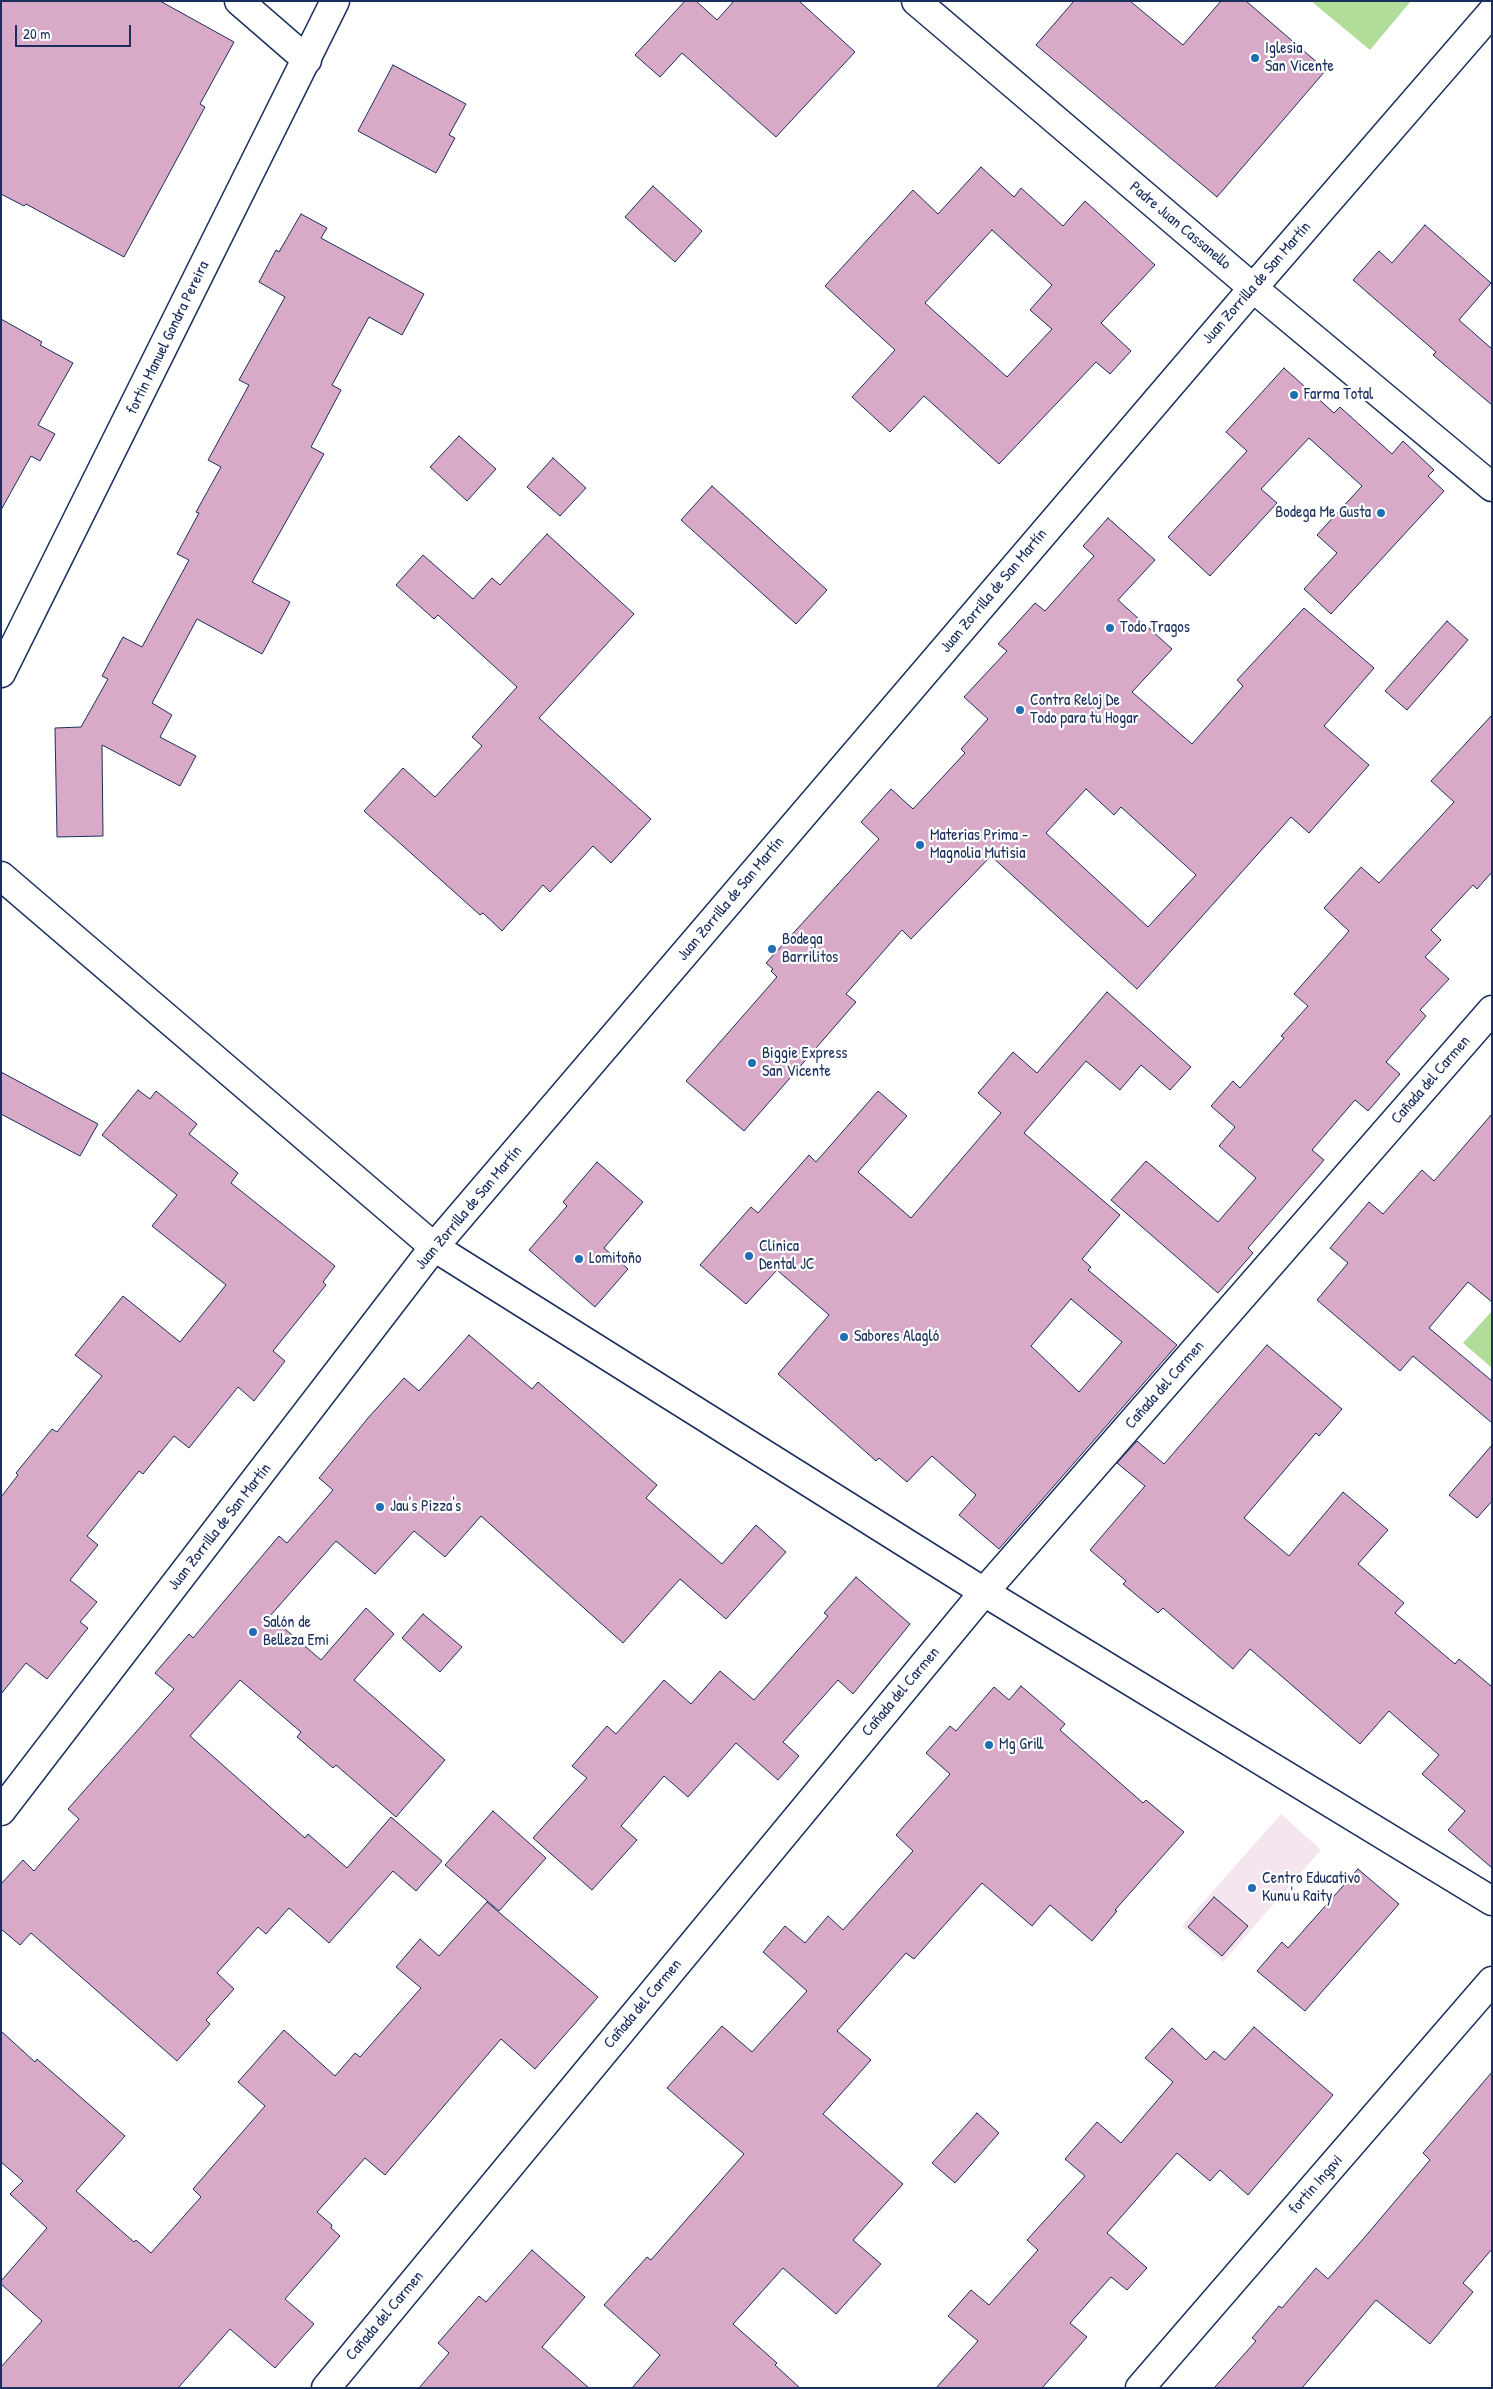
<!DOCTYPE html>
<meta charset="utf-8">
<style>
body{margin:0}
#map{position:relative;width:1493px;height:2389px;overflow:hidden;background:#fff;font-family:"Patrick Hand",sans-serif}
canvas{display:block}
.frame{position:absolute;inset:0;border:2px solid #1b2f5e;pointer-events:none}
.scale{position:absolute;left:15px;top:25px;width:116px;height:22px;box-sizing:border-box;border:2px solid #1b2f5e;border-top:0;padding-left:6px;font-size:15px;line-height:18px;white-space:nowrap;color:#1b2f5e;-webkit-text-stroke:4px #fff;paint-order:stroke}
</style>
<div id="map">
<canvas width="1493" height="2389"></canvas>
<div class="frame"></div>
<div class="scale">20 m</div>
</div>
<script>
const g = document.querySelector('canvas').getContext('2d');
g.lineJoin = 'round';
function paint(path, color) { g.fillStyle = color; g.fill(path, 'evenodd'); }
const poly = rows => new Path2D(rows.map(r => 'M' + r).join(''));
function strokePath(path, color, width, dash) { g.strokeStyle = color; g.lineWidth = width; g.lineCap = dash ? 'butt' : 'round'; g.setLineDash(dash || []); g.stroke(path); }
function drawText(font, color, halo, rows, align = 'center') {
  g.font = font + ' "Patrick Hand",sans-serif'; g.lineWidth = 4.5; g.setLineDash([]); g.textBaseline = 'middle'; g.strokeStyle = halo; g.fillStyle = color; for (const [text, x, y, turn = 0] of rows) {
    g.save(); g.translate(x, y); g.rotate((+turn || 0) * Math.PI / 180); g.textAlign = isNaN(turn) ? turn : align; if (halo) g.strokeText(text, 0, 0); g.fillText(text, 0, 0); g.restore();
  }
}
const built = poly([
 [1281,1814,1321,1850,1223,1962,1182,1926]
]);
const green = poly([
 [1311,1,1411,1,1370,50],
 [1492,1311,1492,1368,1463,1343]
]);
const building = poly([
 [1,1,160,1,234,42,200,104,205,107,124,257,26,204,24,206,1,194,1,1],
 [685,1,696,1,717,20,734,1,799,1,855,52,776,137,682,53,660,77,635,55,685,1],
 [1074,1,1130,1,1183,45,1221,1,1246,1,1326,70,1217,197,1036,45,1074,1],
 [393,65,466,104,449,135,455,138,436,173,358,131,393,65],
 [981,167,1014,197,1021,188,1063,226,1085,201,1155,265,1101,323,1131,351,1110,374,1096,362,999,464,924,396,890,432,852,397,895,350,825,286,913,190,938,214,981,167],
 [992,230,1052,285,1030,310,1052,329,1007,377,925,303,992,230],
 [653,186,702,231,675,262,625,217,653,186],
 [301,214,327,228,321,238,424,294,402,335,369,317,332,385,341,390,311,447,324,454,252,582,290,602,262,654,197,619,152,703,172,715,160,737,196,756,180,786,102,745,103,836,57,837,55,728,81,727,108,679,102,676,123,637,142,647,189,560,177,554,199,513,196,512,221,467,208,460,249,385,239,380,285,297,259,282,276,250,279,252,301,214],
 [1425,225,1491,283,1459,320,1492,349,1492,405,1433,355,1436,352,1353,280,1379,251,1392,263,1425,225],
 [1,319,42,342,40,345,73,363,38,425,55,434,40,461,31,456,1,510,1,319],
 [1284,368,1334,413,1340,407,1392,454,1403,441,1434,470,1428,476,1444,491,1331,614,1304,589,1337,553,1317,535,1362,486,1309,438,1261,489,1277,503,1210,576,1168,537,1247,451,1226,432,1284,368],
 [459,436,496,469,467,501,430,467,459,436],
 [553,458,586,488,560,516,527,487,553,458],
 [712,486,827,590,796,624,681,520,712,486],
 [1108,518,1155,560,1118,600,1172,649,1132,692,1192,744,1243,686,1237,680,1304,608,1374,668,1324,726,1369,765,1309,833,1291,817,1137,989,991,856,911,939,902,930,846,994,856,1002,744,1131,686,1081,777,977,771,971,773,969,766,963,879,839,861,822,891,789,913,809,965,753,961,749,988,719,964,697,1007,651,998,644,1035,603,1045,611,1094,556,1083,546,1108,518],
 [1086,789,1114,815,1121,807,1196,875,1148,927,1046,833,1086,789],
 [547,534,634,614,539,718,651,819,611,863,593,846,550,892,543,885,502,931,483,913,480,915,364,811,403,768,435,797,482,746,472,737,517,687,438,615,434,619,396,585,423,555,473,599,492,578,500,585,547,534],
 [1447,621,1468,640,1407,710,1385,691,1447,621],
 [1492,715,1492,872,1477,889,1473,885,1431,930,1441,940,1425,957,1449,979,1420,1010,1426,1016,1386,1062,1400,1074,1368,1111,1355,1100,1312,1150,1324,1160,1248,1248,1253,1253,1218,1293,1111,1200,1146,1161,1218,1222,1256,1178,1219,1146,1235,1127,1211,1106,1233,1081,1240,1088,1284,1038,1281,1036,1308,1006,1294,994,1349,931,1324,908,1361,867,1379,883,1454,802,1431,781,1492,715],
 [1107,992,1191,1067,1170,1090,1141,1065,1120,1090,1086,1061,1024,1133,1120,1215,1082,1259,1091,1267,1088,1270,1177,1345,999,1549,959,1515,976,1495,932,1456,907,1482,879,1458,876,1461,778,1374,829,1315,777,1270,746,1304,700,1265,751,1207,758,1213,809,1155,816,1162,878,1091,907,1116,858,1172,911,1218,1001,1113,978,1093,1013,1052,1037,1073,1107,992],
 [1071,1299,1122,1342,1079,1392,1031,1346,1071,1299],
 [1,1072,98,1124,80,1156,1,1114,1,1072],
 [138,1090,150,1099,156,1091,197,1124,189,1134,238,1173,231,1183,335,1266,323,1282,326,1285,273,1351,285,1361,254,1401,238,1387,189,1448,174,1436,143,1474,139,1471,87,1536,98,1545,70,1580,97,1602,80,1622,88,1628,47,1679,26,1663,1,1694,1,1497,18,1475,16,1473,52,1429,57,1432,102,1376,75,1355,123,1296,180,1342,226,1285,152,1226,177,1195,102,1135,138,1090],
 [1492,1114,1492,1302,1468,1282,1429,1328,1492,1381,1492,1423,1413,1356,1400,1371,1317,1300,1348,1263,1330,1248,1369,1202,1383,1214,1422,1170,1434,1181,1492,1114],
 [597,1162,643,1202,604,1248,628,1269,595,1307,529,1250,567,1206,563,1202,597,1162],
 [469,1335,532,1389,538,1382,657,1485,646,1498,722,1564,756,1525,786,1552,726,1619,680,1579,623,1643,481,1516,445,1557,414,1531,375,1574,336,1541,270,1616,321,1660,366,1608,394,1634,354,1680,445,1760,396,1817,336,1765,333,1768,297,1737,301,1732,240,1680,190,1736,305,1838,308,1834,347,1868,391,1817,442,1861,416,1891,393,1871,329,1943,289,1908,266,1934,258,1927,217,1973,234,1989,206,2020,210,2024,177,2061,31,1933,20,1945,1,1929,1,1884,23,1860,34,1871,79,1819,68,1809,174,1689,155,1673,189,1634,193,1638,279,1536,287,1543,333,1490,319,1478,368,1418,404,1378,419,1391,469,1335],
 [1267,1345,1342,1409,1319,1436,1316,1433,1244,1518,1289,1556,1343,1492,1388,1530,1358,1564,1404,1603,1395,1613,1455,1664,1459,1659,1492,1687,1492,1868,1448,1830,1465,1811,1422,1774,1439,1755,1389,1711,1360,1744,1250,1649,1233,1669,1163,1608,1158,1613,1123,1584,1126,1581,1090,1550,1145,1486,1117,1463,1137,1441,1164,1464,1267,1345],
 [1492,1445,1492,1501,1477,1518,1449,1495,1492,1445],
 [856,1577,910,1624,853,1694,838,1680,783,1742,799,1756,778,1780,736,1743,688,1797,664,1776,621,1826,637,1840,592,1890,533,1838,587,1778,572,1766,607,1726,616,1734,664,1680,691,1704,720,1671,754,1700,828,1616,824,1613,856,1577],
 [423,1614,462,1647,440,1672,402,1638,423,1614],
 [1021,1686,1065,1724,1060,1730,1143,1803,1146,1800,1184,1832,1115,1910,1117,1911,1092,1941,1050,1905,1032,1926,982,1883,914,1959,906,1953,837,2031,871,2060,823,2114,903,2184,853,2240,881,2264,836,2314,783,2268,733,2324,777,2363,775,2365,800,2388,632,2388,660,2355,604,2305,647,2257,651,2260,744,2154,667,2088,722,2026,752,2052,807,1991,763,1952,785,1926,805,1943,828,1916,843,1930,913,1851,896,1835,950,1774,926,1753,950,1726,956,1731,994,1687,1009,1700,1021,1686],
 [493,1811,546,1858,499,1911,445,1865,493,1811],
 [1358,1869,1399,1904,1305,2011,1257,1971,1282,1942,1288,1948,1358,1869],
 [1214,1897,1248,1926,1222,1956,1188,1927,1214,1897],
 [487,1902,598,1997,535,2069,501,2039,385,2175,365,2158,317,2212,332,2225,331,2228,340,2236,285,2299,314,2324,275,2368,230,2329,178,2388,1,2388,1,2367,42,2321,1,2284,1,2281,47,2228,10,2194,23,2181,1,2162,1,2031,35,2062,37,2059,125,2136,76,2191,134,2242,136,2240,151,2253,201,2197,193,2189,265,2106,238,2082,284,2030,335,2076,355,2053,360,2057,421,1988,396,1967,420,1939,439,1956,487,1902],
 [1254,2027,1333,2095,1248,2195,1220,2170,1210,2181,1177,2153,1107,2233,1147,2268,1127,2290,1111,2277,1070,2323,1087,2337,1042,2388,936,2388,978,2341,948,2316,971,2290,989,2305,1038,2250,1027,2240,1085,2176,1065,2159,1097,2122,1121,2143,1173,2082,1145,2058,1172,2028,1206,2060,1214,2051,1225,2060,1254,2027],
 [1492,2072,1492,2249,1463,2283,1473,2292,1430,2344,1376,2300,1302,2388,1214,2388,1256,2341,1252,2338,1279,2306,1282,2308,1316,2268,1328,2279,1364,2238,1430,2160,1423,2153,1492,2072],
 [977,2113,999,2133,955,2183,932,2163,977,2113],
 [532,2250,585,2297,542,2347,589,2388,419,2388,449,2353,438,2343,479,2296,486,2302,532,2250]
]);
const minor = poly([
 [239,1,307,60],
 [916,1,1253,288,1492,487],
 [1,673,335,1],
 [1,876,434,1247,984,1592,1492,1901],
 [1,1811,434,1247,1253,288,1492,12],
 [326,2388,984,1592,1492,1010],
 [1140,2388,1492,1981]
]);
const markers = [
 [1255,58,5,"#1f6fb2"],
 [1294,395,5,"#1f6fb2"],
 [1381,513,5,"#1f6fb2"],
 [1110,628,5,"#1f6fb2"],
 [1020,710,5,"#1f6fb2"],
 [920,845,5,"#1f6fb2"],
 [772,949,5,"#1f6fb2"],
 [752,1063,5,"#1f6fb2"],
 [749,1256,5,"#1f6fb2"],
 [579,1259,5,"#1f6fb2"],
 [844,1337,5,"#1f6fb2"],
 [380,1507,5,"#1f6fb2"],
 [253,1632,5,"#1f6fb2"],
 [989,1745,5,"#1f6fb2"],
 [1252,1888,5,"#1f6fb2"]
];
const poiNames = [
 ["Iglesia",1265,49],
 ["San Vicente",1265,67],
 ["Farma Total",1304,395],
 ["Bodega Me Gusta",1371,513,"right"],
 ["Todo Tragos",1120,628],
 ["Contra Reloj De",1030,701],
 ["Todo para tu Hogar",1030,719],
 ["Materias Prima -",930,836],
 ["Magnolia Mutisia",930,854],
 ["Bodega",782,940],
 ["Barrilitos",782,958],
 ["Biggie Express",762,1054],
 ["San Vicente",762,1072],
 ["Clínica",759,1247],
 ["Dental JC",759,1265],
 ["Lomitoño",589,1259],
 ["Sabores Alagló",854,1337],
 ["Jau's Pizza's",390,1507],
 ["Salón de",263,1623],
 ["Belleza Emi",263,1641],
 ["Mg Grill",999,1745],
 ["Centro Educativo",1262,1879],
 ["Kunu'u Raity",1262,1897]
];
const streetNames = [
 ["Padre Juan Cassanello",1180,226,40],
 ["Juan Zorrilla de San Martín",1257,283,-49],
 ["fortin Manuel Gondra Pereira",168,338,-64],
 ["Juan Zorrilla de San Martín",994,591,-50],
 ["Juan Zorrilla de San Martín",731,899,-50],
 ["Cañada del Carmen",1431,1080,-49],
 ["Juan Zorrilla de San Martín",469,1208,-50],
 ["Cañada del Carmen",1165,1385,-49],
 ["Juan Zorrilla de San Martín",220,1527,-52],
 ["Cañada del Carmen",901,1692,-50],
 ["Cañada del Carmen",643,2004,-50],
 ["fortin Ingavi",1316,2185,-49],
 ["Cañada del Carmen",385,2316,-50]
];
paint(built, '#f4e5ee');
paint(green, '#b1dc9a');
paint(building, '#d9a9c8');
strokePath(building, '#1b2f5e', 1);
strokePath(minor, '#1b2f5e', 31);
strokePath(minor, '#fff', 28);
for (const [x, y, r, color] of markers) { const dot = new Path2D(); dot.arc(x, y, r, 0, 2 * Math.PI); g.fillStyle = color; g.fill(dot); strokePath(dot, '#fff', 2); }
drawText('16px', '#1b2f5e', '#fff', poiNames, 'left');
drawText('16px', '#1b2f5e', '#fff', streetNames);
</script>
